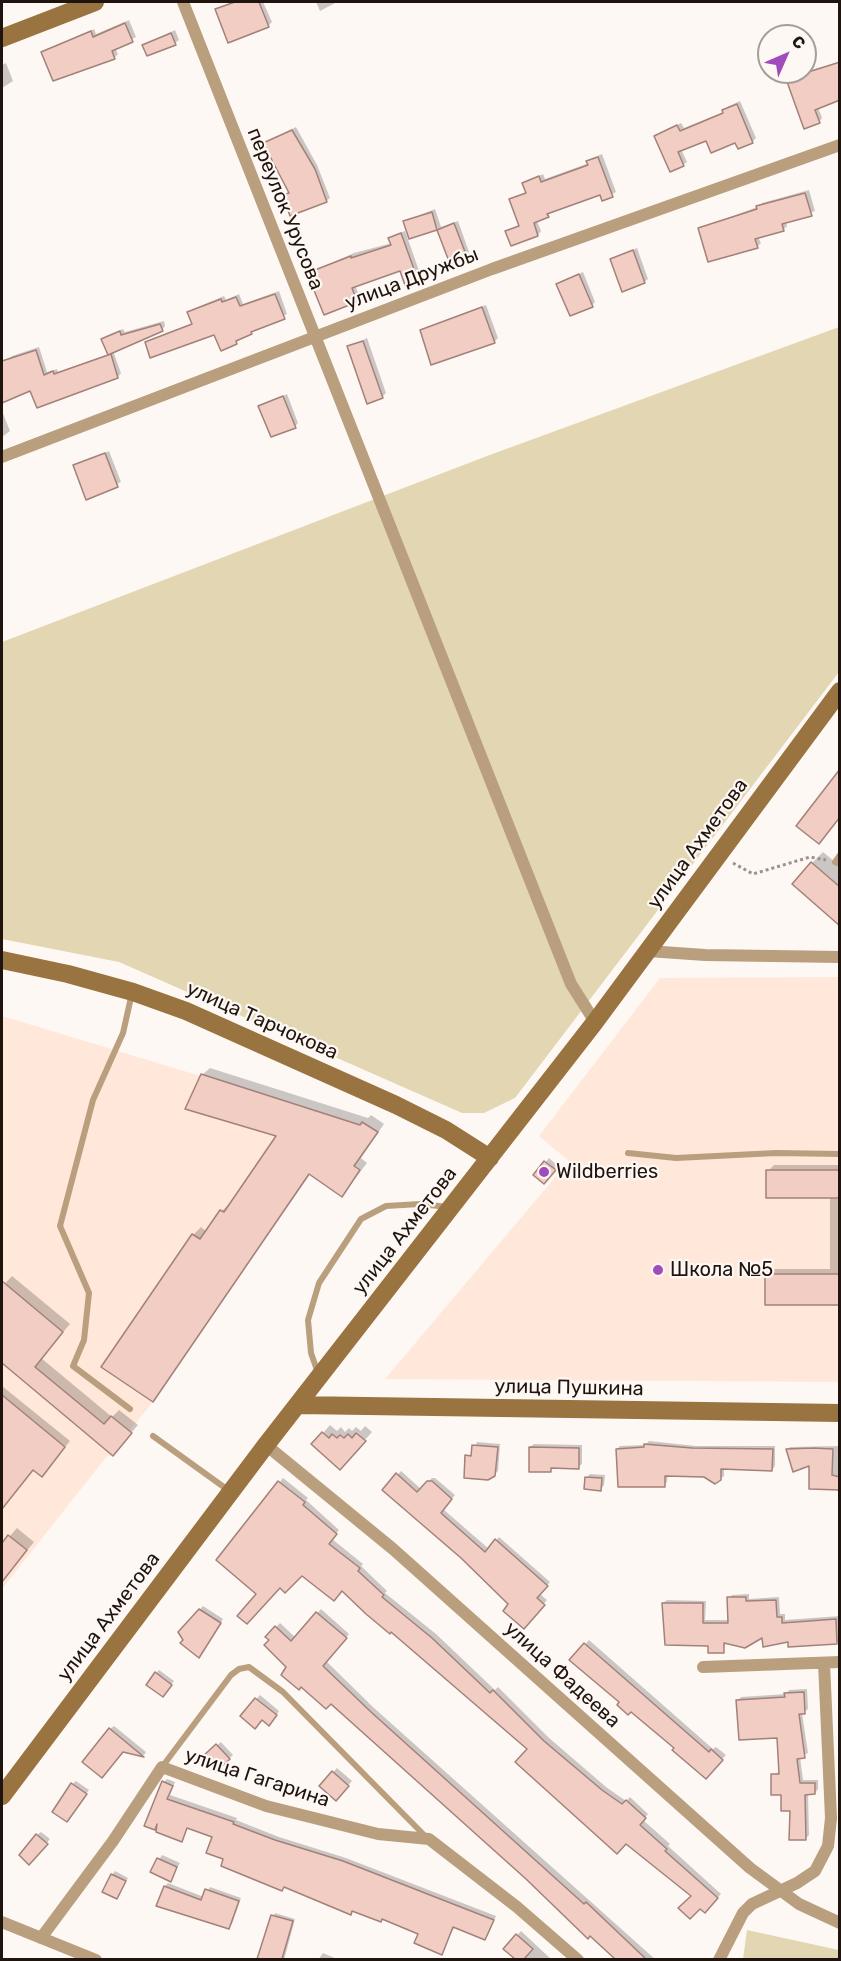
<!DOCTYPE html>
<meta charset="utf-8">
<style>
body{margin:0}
#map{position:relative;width:841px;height:1961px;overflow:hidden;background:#fef8f4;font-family:Rubik,sans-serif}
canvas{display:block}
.frame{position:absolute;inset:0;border:3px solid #20150e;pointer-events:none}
.north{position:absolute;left:757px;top:24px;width:60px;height:60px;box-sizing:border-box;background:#fef8f4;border:2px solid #a59d98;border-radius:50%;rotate:45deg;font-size:16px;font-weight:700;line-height:24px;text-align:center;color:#20150e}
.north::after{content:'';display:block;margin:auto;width:21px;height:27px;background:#a04cbb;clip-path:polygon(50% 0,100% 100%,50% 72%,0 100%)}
</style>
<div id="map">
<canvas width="841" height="1961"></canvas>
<div class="frame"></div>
<div class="north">С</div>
</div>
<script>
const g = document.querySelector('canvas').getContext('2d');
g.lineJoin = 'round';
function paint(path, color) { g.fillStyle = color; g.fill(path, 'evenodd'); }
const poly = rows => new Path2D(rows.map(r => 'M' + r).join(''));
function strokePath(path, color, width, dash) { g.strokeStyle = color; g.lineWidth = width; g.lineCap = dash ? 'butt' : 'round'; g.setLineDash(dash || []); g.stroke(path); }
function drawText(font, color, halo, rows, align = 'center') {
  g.font = font + ' Rubik,sans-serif'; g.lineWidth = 4.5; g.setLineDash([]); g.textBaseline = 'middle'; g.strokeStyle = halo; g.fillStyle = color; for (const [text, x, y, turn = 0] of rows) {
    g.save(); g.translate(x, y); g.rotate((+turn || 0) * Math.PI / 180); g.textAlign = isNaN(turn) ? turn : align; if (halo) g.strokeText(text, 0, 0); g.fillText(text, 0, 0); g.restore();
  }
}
const built = poly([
 [839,977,839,1382,385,1379,569,1161,539,1136,660,978],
 [2,1016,346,1120,153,1402,129,1431,132,1433,113,1456,107,1456,2,1589]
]);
const green = poly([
 [839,327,839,672,515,1098,484,1113,462,1113,119,962,2,939,2,642,487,456],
 [747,1930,839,1950,839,1959,743,1959]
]);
const shadow = poly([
 [232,2,263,2,272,22,268,26,217,10],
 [316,2,337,2,320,11],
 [129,20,136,37,115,48,118,54,114,58,43,52,94,29,96,34],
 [175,30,179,40,175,43,144,45],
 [840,62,840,99,818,107,822,118,819,122,788,79,791,76],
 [6,63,13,81,2,88,2,65],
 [740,101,756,138,752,142,707,139,681,149,687,162,683,165,655,136,681,123,684,128,724,112,727,107],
 [296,127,317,165,330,198,326,201,284,195,290,191,265,143],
 [602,154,616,192,603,199,600,193,551,211,548,216,537,221,541,231,538,235,512,244,507,231,520,224,511,200,527,191,524,183,543,174,545,179,589,163,592,158],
 [809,190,815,211,786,222,787,226,783,230,758,237,761,243,757,247,700,229,757,207,762,203],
 [435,209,441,227,458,221,469,252,466,256,450,262,438,228,410,237,405,221],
 [405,231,422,279,418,282,401,269,355,285,360,298,356,301,309,273,354,253,392,243,390,238,394,235],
 [637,248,648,279,644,282,612,259],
 [583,272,595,302,592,305,558,284],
 [279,291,287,314,255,329,236,342,215,333,147,342,193,323,189,313,193,309,224,296,226,300,239,294,243,304],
 [486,305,498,338,494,342,421,330],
 [164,321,165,326,162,330,113,351,121,373,118,377,31,389,2,401,2,375,12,371,8,359,12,356,39,347,47,372,57,369,58,372,109,354,103,340,106,336,123,329,125,332],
 [367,338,386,393,382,397,349,347],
 [287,394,298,423,295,426,260,407],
 [2,411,10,431,2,437],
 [109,451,121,482,87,498,75,466],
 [823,852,840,866,840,924,812,863],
 [210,1068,368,1118,371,1115,384,1124,361,1158,367,1163,342,1195,311,1173,153,1400,103,1367,193,1235,201,1227,207,1232,222,1211,229,1204,231,1205,279,1135,202,1075],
 [549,1158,558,1166,547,1179,535,1175],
 [774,1165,840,1165,840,1303,766,1275,772,1269,830,1269,830,1197,768,1171],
 [12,1276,70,1324,41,1358,112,1417,119,1410,138,1425,113,1454,2,1361,2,1287],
 [2,1386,70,1441,47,1469,34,1469,4,1504,2,1502],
 [330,1425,337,1431,341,1427,345,1432,349,1428,352,1431,356,1427,361,1431,365,1426,372,1432,347,1460,323,1433],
 [649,1441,696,1446,775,1446,775,1466,772,1470,724,1468,724,1476,720,1479,668,1474,667,1482,664,1485,617,1449,620,1446,645,1445],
 [477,1442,500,1444,498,1471,494,1475,467,1456,473,1453],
 [534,1444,582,1445,582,1464,578,1467,554,1467,551,1470,530,1447],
 [840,1446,840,1497,837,1489,811,1464,787,1450,790,1447],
 [401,1471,421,1489,432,1478,435,1478,455,1495,443,1509,489,1549,499,1537,550,1582,540,1594,547,1600,527,1624,462,1557,384,1489],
 [590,1474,605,1475,604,1485,601,1489,586,1478],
 [283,1478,308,1498,306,1500,339,1530,332,1539,363,1564,361,1566,387,1591,385,1593,436,1634,495,1690,498,1687,548,1737,606,1787,626,1801,630,1797,648,1814,643,1820,670,1844,668,1846,721,1894,705,1911,693,1895,500,1722,445,1679,343,1589,302,1574,280,1586,258,1594,218,1560],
 [17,1528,34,1542,2,1582,2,1545],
 [749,1594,749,1599,779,1597,780,1614,785,1614,785,1620,840,1616,840,1640,836,1643,789,1640,764,1635,726,1642,723,1651,710,1644,663,1603,667,1600,706,1601,705,1620,730,1620,729,1598,732,1595],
 [203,1606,223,1619,202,1653,185,1640,180,1633],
 [321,1609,349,1634,326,1661,374,1708,656,1960,619,1960,288,1667,267,1637,280,1623,296,1638],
 [589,1640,713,1749,716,1747,726,1755,706,1777,676,1748,572,1659],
 [159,1670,174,1681,166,1692,156,1673],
 [807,1689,808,1709,802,1713,808,1753,800,1757,803,1780,818,1780,818,1789,815,1793,808,1793,809,1835,806,1838,772,1775,781,1771,778,1736,738,1700,741,1697,786,1694,789,1690],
 [260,1695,279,1711,273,1721,242,1716],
 [114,1726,146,1752,144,1755,123,1750,110,1729],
 [221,1742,233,1755,216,1770,204,1757],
 [337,1768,352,1781,336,1799,321,1786],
 [167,1779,175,1782,170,1795,237,1818,236,1820,279,1837,346,1858,496,1916,488,1935,484,1938,455,1926,441,1953,420,1933,382,1918,353,1910,351,1913,285,1886,282,1889,225,1858,214,1836,188,1827,182,1840,159,1824,154,1829,164,1782],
 [76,1781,89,1790,67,1821,72,1784],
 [41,1832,50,1839,33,1859,37,1835],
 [162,1855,180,1863,170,1880,152,1872],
 [115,1871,128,1878,116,1898,112,1875],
 [168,1883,204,1897,210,1887,241,1898,232,1924,229,1927,165,1886],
 [275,1913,295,1919,284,1960,259,1957],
 [521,1931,552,1960,516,1960,505,1949],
 [323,1953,339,1960,318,1960]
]);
const building = poly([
 [235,2,259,2,269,27,228,43,215,9,235,2],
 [125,23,133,42,112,51,115,59,53,81,41,52,91,31,93,37,125,23],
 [171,33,176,45,147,56,142,45,171,33],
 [840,62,840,100,815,110,820,123,804,129,786,79,840,62],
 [737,104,753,143,738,149,735,143,711,153,706,141,678,152,684,166,670,172,654,136,677,125,680,131,723,113,722,110,737,104],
 [292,130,315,169,327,202,290,216,282,195,289,193,263,143,292,130],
 [598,157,613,197,602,201,600,195,547,214,549,217,534,223,538,236,511,246,505,231,519,226,509,199,526,193,522,183,539,176,541,182,588,165,586,161,598,157],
 [805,193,812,216,782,224,784,231,755,239,758,248,708,262,698,228,757,209,756,206,805,193],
 [432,212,437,230,409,239,403,221,432,212],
 [454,223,467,257,450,264,437,230,454,223],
 [401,233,419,283,406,288,400,271,352,288,357,302,324,315,307,273,351,256,351,258,391,245,388,238,401,233],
 [633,250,645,283,622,292,610,259,633,250],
 [579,274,593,307,570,316,556,284,579,274],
 [275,294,285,319,251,332,252,334,236,341,237,344,221,351,214,335,150,358,145,342,192,324,187,312,221,299,222,302,236,297,240,306,275,294],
 [482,307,495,343,431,365,420,330,482,307],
 [160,324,163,331,108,355,101,339,120,331,121,335,160,324],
 [363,341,383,398,367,404,347,346,363,341],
 [36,350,44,375,53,371,54,374,111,354,118,378,37,408,30,391,2,403,2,361,36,350],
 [283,396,296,428,271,437,258,406,283,396],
 [105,453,118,487,86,500,73,465,105,453],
 [840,769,840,817,819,844,796,826,840,769],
 [811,862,840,887,840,926,792,884,811,862],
 [201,1074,360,1125,362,1122,378,1132,354,1166,360,1170,342,1197,309,1174,153,1402,101,1367,192,1234,200,1239,220,1210,224,1212,276,1136,185,1109,201,1074],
 [544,1161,556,1170,544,1184,533,1175,544,1161],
 [766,1170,840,1170,840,1198,766,1198,766,1170],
 [765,1274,840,1274,840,1305,765,1305,765,1274],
 [2,1281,63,1332,35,1367,104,1424,111,1416,132,1433,113,1456,2,1363,2,1281],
 [2,1395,65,1447,42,1477,33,1470,2,1509,2,1395],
 [322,1432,329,1438,332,1434,337,1438,340,1435,344,1438,348,1434,352,1438,356,1433,366,1441,340,1470,311,1444,322,1432],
 [644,1444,692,1448,773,1449,772,1471,721,1469,721,1480,715,1484,704,1477,665,1476,665,1487,618,1487,616,1449,644,1447,644,1444],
 [472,1445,498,1447,495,1476,488,1480,464,1478,465,1455,471,1456,472,1445],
 [529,1447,579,1448,579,1469,551,1468,551,1472,529,1472,529,1447],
 [813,1448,833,1449,832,1475,840,1477,840,1490,809,1489,809,1466,793,1472,786,1449,813,1448],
 [396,1473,417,1492,427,1481,432,1481,452,1499,441,1513,485,1552,495,1539,548,1586,537,1598,545,1605,524,1629,503,1611,508,1604,461,1558,382,1490,396,1473],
 [585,1477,602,1478,601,1491,584,1489,585,1477],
 [278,1481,305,1502,303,1505,337,1534,329,1544,360,1568,358,1571,384,1595,382,1597,432,1638,490,1693,493,1690,544,1741,602,1790,622,1804,626,1800,646,1818,640,1825,667,1849,665,1851,718,1898,705,1913,700,1909,690,1919,678,1908,691,1896,626,1844,617,1854,515,1762,527,1749,391,1632,390,1634,366,1614,342,1591,334,1601,302,1576,285,1593,280,1588,247,1624,237,1616,256,1594,216,1560,278,1481],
 [8,1535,27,1550,2,1582,2,1543,8,1535],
 [727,1597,746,1597,746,1601,776,1600,777,1617,782,1617,782,1623,836,1619,837,1644,788,1647,788,1642,763,1647,762,1638,745,1648,724,1643,724,1653,708,1653,708,1646,665,1645,662,1603,703,1603,703,1623,728,1623,727,1597],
 [199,1609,221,1623,199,1658,180,1643,183,1640,178,1632,199,1609],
 [316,1612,347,1638,323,1666,371,1712,584,1904,586,1902,646,1959,615,1959,590,1936,588,1939,526,1879,331,1704,326,1709,301,1687,299,1690,281,1675,286,1667,264,1645,269,1640,265,1637,275,1626,291,1641,316,1612],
 [584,1643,709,1752,711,1749,723,1760,706,1779,672,1750,674,1748,631,1712,628,1715,617,1705,619,1702,569,1660,584,1643],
 [155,1672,172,1685,163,1697,146,1685,155,1672],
 [804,1692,805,1714,799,1714,805,1758,797,1759,800,1783,815,1783,815,1794,805,1795,806,1840,789,1840,790,1811,781,1811,781,1795,771,1795,771,1774,779,1774,777,1738,739,1740,736,1700,785,1697,784,1693,804,1692],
 [255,1698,277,1715,269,1726,262,1720,255,1729,240,1716,255,1698],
 [109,1728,144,1757,123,1752,102,1778,82,1762,109,1728],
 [216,1744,230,1759,216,1772,202,1757,216,1744],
 [332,1771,349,1786,336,1801,319,1786,332,1771],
 [162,1781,173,1786,167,1799,234,1822,233,1824,275,1840,343,1861,494,1920,485,1940,453,1927,442,1955,414,1943,418,1934,382,1919,381,1922,352,1911,351,1915,284,1887,282,1891,221,1866,223,1859,206,1853,212,1837,187,1828,182,1842,156,1832,157,1824,155,1830,144,1826,162,1781],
 [71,1783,87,1794,67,1822,52,1812,71,1783],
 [36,1834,48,1844,29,1865,19,1855,36,1834],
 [157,1858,177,1867,171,1882,150,1872,157,1858],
 [111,1874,126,1881,117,1899,102,1892,111,1874],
 [164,1886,201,1900,205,1889,239,1901,229,1929,156,1906,164,1886],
 [271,1915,293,1921,282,1959,257,1959,271,1915],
 [516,1934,533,1949,524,1959,515,1959,503,1949,516,1934]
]);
const path = poly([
 [733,863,753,874,810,857,826,860]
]);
const lane = poly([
 [840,855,835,862,840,864],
 [628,1153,676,1158,776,1153,840,1154],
 [318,1373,311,1353,308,1320,319,1283,361,1219,386,1206,420,1204,448,1207],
 [130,1409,73,1366,84,1340,89,1293,60,1226,93,1100,123,1033,132,993],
 [153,1436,228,1490],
 [162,1767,231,1675,239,1669,249,1667,283,1692,426,1837]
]);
const street = poly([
 [183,2,571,984,595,1022],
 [2,457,492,269,840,145],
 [648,951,705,955,840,957],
 [266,1445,393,1549,750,1868,799,1904,840,1923],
 [703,1667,840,1662],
 [2,1922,96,1960],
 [41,1938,113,1841,162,1767,266,1806,378,1834,429,1839,517,1907,578,1960],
 [719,1960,743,1913,752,1904,797,1883,815,1871,828,1846,831,1818,824,1663]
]);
const secondary = poly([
 [2,38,95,2],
 [2,960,68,974,133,992,186,1011,396,1105,446,1130,490,1158],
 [298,1405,840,1413],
 [2,1796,266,1445,595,1022,840,691]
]);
const markers = [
 [544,1172,6,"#a04cbb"],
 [658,1270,6,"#a04cbb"]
];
const streetNames = [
 ["переулок Урусова",285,209,68],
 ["улица Дружбы",412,279,-21],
 ["улица Ахметова",698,844,-54],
 ["улица Тарчокова",262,1021,24],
 ["улица Ахметова",405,1231,-52],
 ["улица Пушкина",569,1388,1],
 ["улица Ахметова",109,1617,-53],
 ["улица Фадеева",562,1675,42],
 ["улица Гагарина",257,1778,18]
];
const poiNames = [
 ["Wildberries",556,1172],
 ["Школа №5",670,1270]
];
paint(built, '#ffe7d9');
paint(green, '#e3d7b3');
paint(shadow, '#0003');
paint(building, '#f2cdc4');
strokePath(building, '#a28179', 1.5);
strokePath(path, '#9a928c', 3, [3, 3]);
strokePath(lane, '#ba9f7e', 6);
strokePath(street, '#ba9f7e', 12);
strokePath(secondary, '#997340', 18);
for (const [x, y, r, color] of markers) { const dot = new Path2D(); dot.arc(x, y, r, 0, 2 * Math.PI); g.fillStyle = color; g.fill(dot); strokePath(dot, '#fef8f4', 2); }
drawText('20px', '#20150e', '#fef8f4', streetNames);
drawText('20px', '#20150e', '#fef8f4', poiNames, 'left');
</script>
